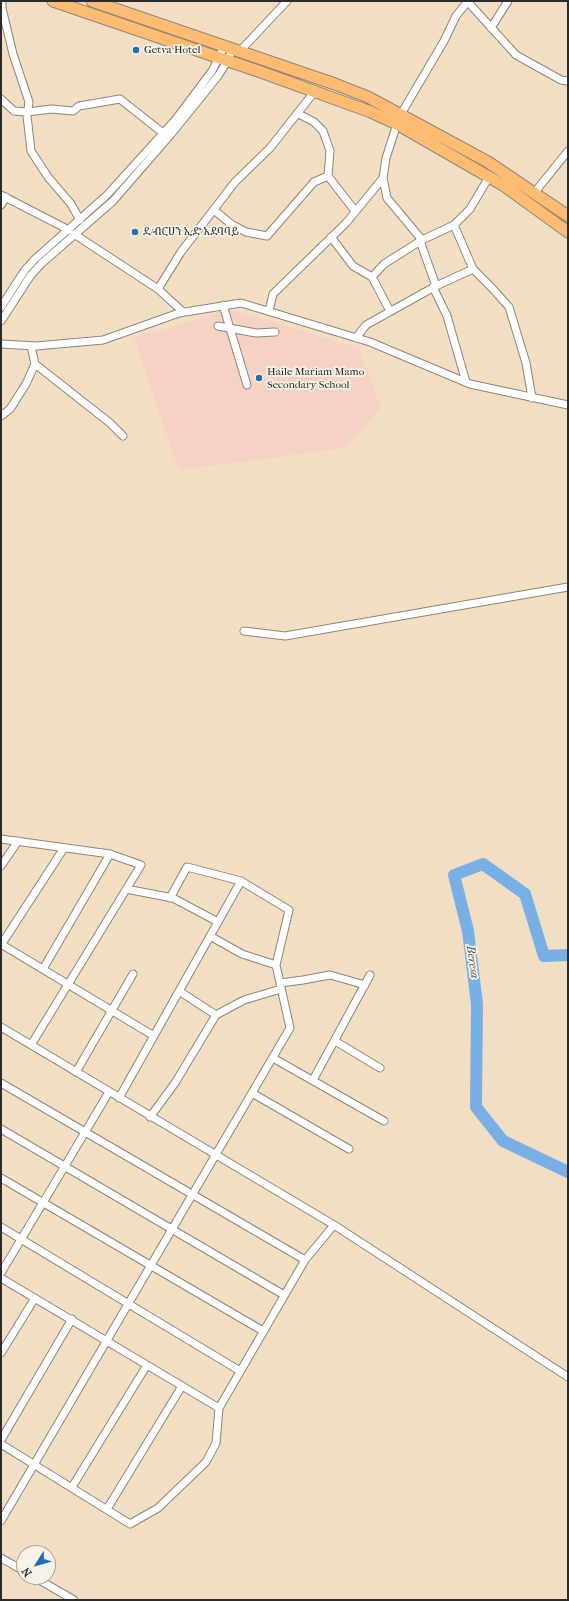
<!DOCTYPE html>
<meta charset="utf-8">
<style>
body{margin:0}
#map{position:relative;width:569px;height:1601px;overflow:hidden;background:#f2dfc3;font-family:"IM FELL French Canon",serif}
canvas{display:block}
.frame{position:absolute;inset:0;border:2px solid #2b2b2b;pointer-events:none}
.north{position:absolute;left:16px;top:1545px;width:40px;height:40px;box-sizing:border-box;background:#f7f3e8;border:1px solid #a5a39c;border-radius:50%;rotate:233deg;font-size:11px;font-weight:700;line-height:16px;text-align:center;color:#2b2b2b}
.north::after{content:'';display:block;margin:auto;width:14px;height:18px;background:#1f6fb2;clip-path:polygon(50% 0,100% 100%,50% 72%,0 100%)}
</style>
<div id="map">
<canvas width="569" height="1601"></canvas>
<div class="frame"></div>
<div class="north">N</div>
</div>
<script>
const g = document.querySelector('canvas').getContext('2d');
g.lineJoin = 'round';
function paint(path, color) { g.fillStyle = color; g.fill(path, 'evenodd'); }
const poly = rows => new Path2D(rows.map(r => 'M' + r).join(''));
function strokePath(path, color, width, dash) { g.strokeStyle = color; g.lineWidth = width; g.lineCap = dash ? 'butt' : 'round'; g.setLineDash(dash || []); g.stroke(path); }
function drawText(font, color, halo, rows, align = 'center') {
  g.font = font + ' "IM FELL French Canon","Noto Serif Ethiopic",serif'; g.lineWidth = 3.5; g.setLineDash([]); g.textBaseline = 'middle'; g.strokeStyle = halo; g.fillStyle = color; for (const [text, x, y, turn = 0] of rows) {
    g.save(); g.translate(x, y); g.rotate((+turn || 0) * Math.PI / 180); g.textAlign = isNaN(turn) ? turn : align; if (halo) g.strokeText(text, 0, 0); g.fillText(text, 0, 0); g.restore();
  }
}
const built = poly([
 [231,309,359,348,381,408,345,448,187,469,178,468,134,338]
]);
const river = poly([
 [568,955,544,956,525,894,483,864,454,875,468,931,477,1004,476,1107,503,1141,568,1172]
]);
const minor = poly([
 [2,1,2,8,13,54,29,102,27,116,31,151,48,177,71,204,80,220],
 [467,1,516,55,561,80,568,81],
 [491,28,508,1],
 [240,51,287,1],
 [1,99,14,111,27,112,52,109,73,111,79,106,120,99,163,133],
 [297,113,314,122,323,131,330,151,328,176,355,211],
 [401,114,444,41,456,16,468,1],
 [383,178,387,198,422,240,454,225,470,209,489,177],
 [535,192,568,151],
 [1,195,69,230],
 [1,205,6,197],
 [214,210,231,224,246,232,267,236,314,182,328,176],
 [74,234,158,289],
 [331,237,353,266,372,277,384,264,422,240],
 [420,241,436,286,473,269,454,225],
 [473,269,492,288,509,307,526,363,532,398],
 [372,277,390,311],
 [433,287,447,316,466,382],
 [223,305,247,385],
 [1,307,25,270,35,259,107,195,176,119,212,71,224,47],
 [269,311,273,294,346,223,383,178,386,158,397,124],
 [183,312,158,289,181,252,235,182,270,148,315,91],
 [1,321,31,275,42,263,113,201,172,133,218,76,228,60,232,49],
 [218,326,256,333,275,332],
 [356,338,366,325,436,286],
 [1,344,36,346,103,340,179,313,241,303,370,342,470,384,568,405],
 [31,346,35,364,110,423,123,436],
 [1,416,10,409,26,384,35,364],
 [244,631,285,636,568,587],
 [1,839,110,854],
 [1,866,18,841],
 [126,889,173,898,218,922],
 [170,898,187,867,241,881],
 [210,936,242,954,276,965],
 [1,944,154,1036],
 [1,945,64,848],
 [280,983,303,980,330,975,365,985],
 [216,1015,244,1000,281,989],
 [1,1027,334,1225,568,1377],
 [335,1041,380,1068],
 [31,1045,141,865,110,854,43,969],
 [273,1058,384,1121],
 [76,1072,133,974],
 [313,1080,370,975],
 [1,1083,305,1260],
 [252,1093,349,1149],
 [150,1117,175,1083,216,1015,179,991],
 [1,1129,284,1295],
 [1,1178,263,1331],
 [1,1227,240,1371],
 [1,1273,109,1092],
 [1,1278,219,1408,305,1260,334,1225],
 [1,1353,35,1298],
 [1,1440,72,1319],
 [1,1444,130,1524,158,1508,206,1462,216,1443,219,1408],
 [72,1487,147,1365],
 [107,1509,182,1386],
 [1,1521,290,1028,276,965,289,910,241,881,119,1098],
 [1,1558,24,1571],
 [34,1577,74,1600]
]);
const highway = poly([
 [53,1,261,72,371,112,397,124,503,185,568,232],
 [92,1,335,84,368,97,488,162,568,216]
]);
const markers = [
 [136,50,4,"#1f6fb2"],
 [135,232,4,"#1f6fb2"],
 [259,378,4,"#1f6fb2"]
];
const poiNames = [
 ["Getva Hotel",144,50],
 ["ደ/ብርሀን ኢድ አደባባይ",143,232],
 ["Haile Mariam Mamo",267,372],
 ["Secondary School",267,385]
];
const waterNames = [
 ["Beresa",472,962,82]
];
paint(built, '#f6d2c4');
strokePath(river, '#78afe7', 12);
strokePath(minor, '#8e8577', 9);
strokePath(highway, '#8e8577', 13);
strokePath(minor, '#fff', 7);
strokePath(highway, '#febb71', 11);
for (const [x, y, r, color] of markers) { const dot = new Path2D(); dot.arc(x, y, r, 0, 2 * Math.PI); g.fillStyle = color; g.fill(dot); strokePath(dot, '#f7f3e8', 1.5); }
drawText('11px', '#2b2b2b', '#f7f3e8', poiNames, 'left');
drawText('italic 12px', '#46596d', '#f7f3e8', waterNames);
</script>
